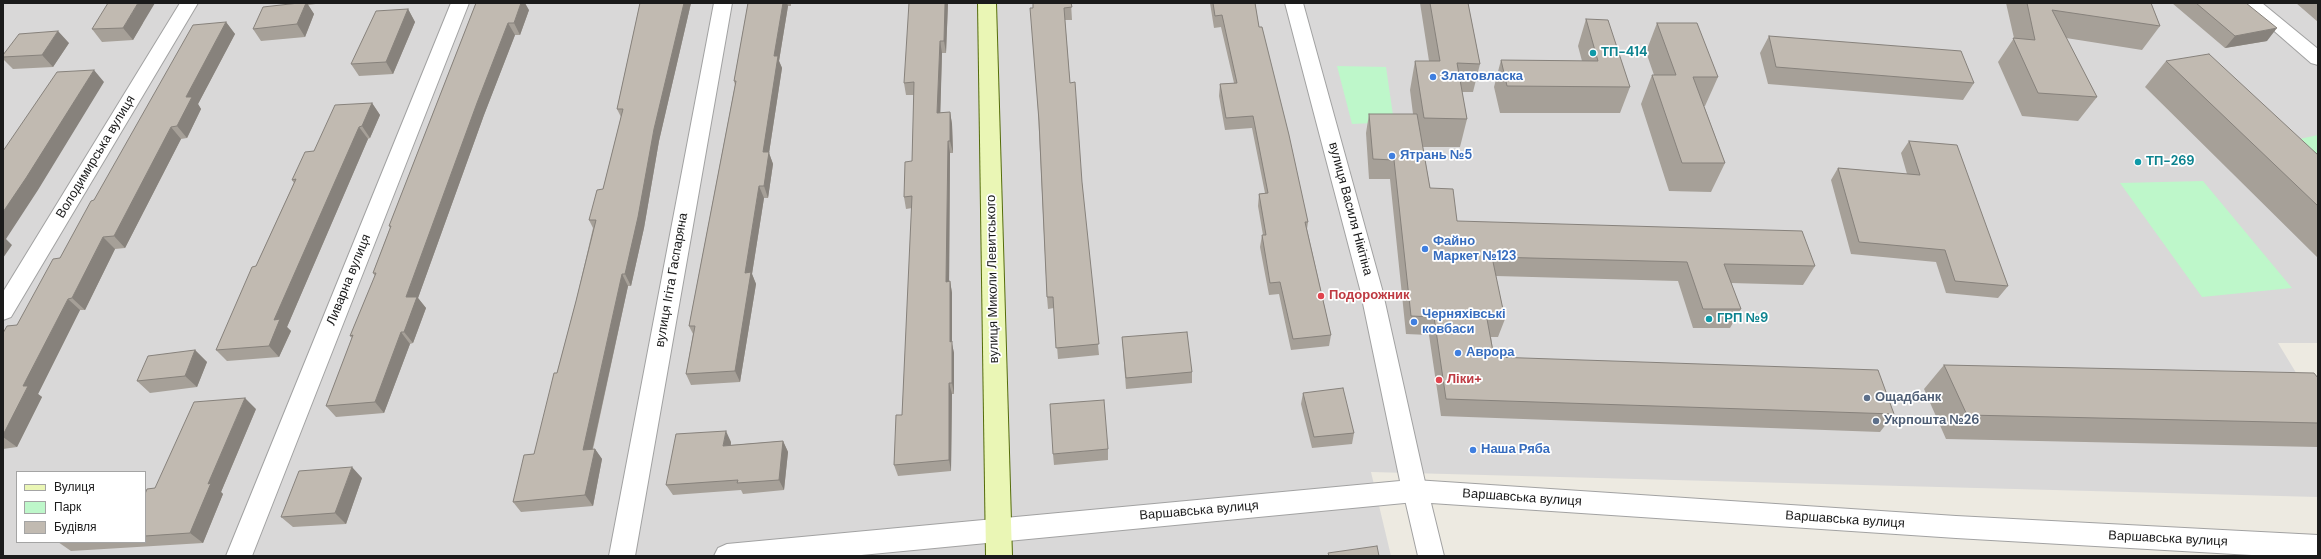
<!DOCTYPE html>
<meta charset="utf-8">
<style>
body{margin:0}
#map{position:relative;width:2321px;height:559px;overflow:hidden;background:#edeae1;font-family:"DM Sans",sans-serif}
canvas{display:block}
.frame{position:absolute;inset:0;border:4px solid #1b1b1b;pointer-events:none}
.legend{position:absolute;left:16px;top:471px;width:130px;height:72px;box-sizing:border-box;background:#fff;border:1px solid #a4a4a4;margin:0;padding:5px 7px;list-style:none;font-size:12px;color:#1b1b1b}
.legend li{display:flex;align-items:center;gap:8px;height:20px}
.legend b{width:20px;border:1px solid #a4a4a4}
</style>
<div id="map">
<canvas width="2321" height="559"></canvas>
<div class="frame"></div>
<ul class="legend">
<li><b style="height:5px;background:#eaf6b5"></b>Вулиця</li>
<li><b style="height:11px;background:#bef7ca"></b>Парк</li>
<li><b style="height:11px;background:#c1bab1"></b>Будівля</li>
</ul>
</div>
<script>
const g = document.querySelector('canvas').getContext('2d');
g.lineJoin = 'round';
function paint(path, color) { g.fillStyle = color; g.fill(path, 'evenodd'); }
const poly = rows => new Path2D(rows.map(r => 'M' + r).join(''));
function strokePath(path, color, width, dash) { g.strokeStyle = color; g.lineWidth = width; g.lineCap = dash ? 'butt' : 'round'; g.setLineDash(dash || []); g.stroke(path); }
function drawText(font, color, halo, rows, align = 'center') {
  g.font = font + ' "DM Sans",sans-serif'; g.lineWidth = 3.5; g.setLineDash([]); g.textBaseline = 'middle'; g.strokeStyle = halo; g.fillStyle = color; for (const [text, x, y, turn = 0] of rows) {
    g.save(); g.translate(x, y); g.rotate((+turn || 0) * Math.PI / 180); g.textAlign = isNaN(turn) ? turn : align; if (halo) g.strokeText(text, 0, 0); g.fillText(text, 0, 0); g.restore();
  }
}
const residential = poly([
 [3,3,2318,3,2318,343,2278,343,2318,409,2318,497,1371,472,1391,556,3,556],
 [17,472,145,472,145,542,17,542]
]);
const park = poly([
 [1337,66,1386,67,1394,122,1352,124],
 [2318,135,2318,174,2281,143],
 [2203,181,2292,288,2202,297,2120,183]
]);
const minor = poly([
 [180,3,198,3,11,317,3,320,3,292,180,3],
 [451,3,469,3,252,556,226,556,451,3],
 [714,3,732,3,635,556,609,556,714,3],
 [2242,3,2262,3,2318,49,2318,65,2311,63,2242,3],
 [1415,480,1956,516,2318,535,2318,556,2269,556,1956,538,1431,503,1444,556,1418,556,1403,491,1406,483,1415,480]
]);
const tertiary = poly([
 [1285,3,1303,3,1382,289,1427,491,1424,499,1415,502,851,556,714,556,718,548,727,544,1400,481,1360,289,1285,3]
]);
const secondary = poly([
 [978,3,996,3,1012,556,986,556,978,3]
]);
const wall = poly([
 [298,3,323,3,308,5,314,14,305,37,261,41,253,29],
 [476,3,529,10,520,35,515,35,484,115,418,298,426,308,413,343,410,344,384,413,336,417,326,406,352,338,350,336,375,276,373,273,390,228,389,226],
 [640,3,691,3,659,141,644,228,631,286,628,286,593,449,595,449,602,459,593,506,521,512,513,502,534,454,557,373,576,301,593,228,589,220,603,189,621,117,617,109],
 [748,3,791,3,791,6,788,6,779,61,782,68,769,153,773,164,768,198,764,198,752,274,756,284,740,382,691,385,686,374,693,334,689,326,735,85,734,81],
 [948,3,946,53,942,53,940,113,950,112,952,124,953,153,950,153,949,281,950,281,952,293,952,344,954,353,954,394,952,394,951,471,898,476,894,465,902,415,912,208,906,209,904,197,912,161,914,95,906,95,904,83],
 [1071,3,1072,20,1065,20,1070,83,1082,183,1099,355,1058,359,1054,308,1048,309,1047,297,1033,8],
 [1210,3,1255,3,1259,27,1308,222,1307,229,1331,335,1329,346,1291,350,1279,294,1269,295,1260,247,1262,235,1263,235,1258,206,1259,194,1265,193,1252,128,1225,130,1219,96,1220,84,1234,83,1221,27,1214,28],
 [1420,3,1468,3,1480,64,1473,92,1462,92,1467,119,1460,147,1423,147,1430,188,1457,221,1815,266,1803,285,1731,283,1741,309,1730,328,1693,328,1678,281,1496,276,1505,319,1498,337,1491,337,1494,357,1894,414,1880,432,1441,416,1429,335,1406,334,1390,179,1369,179,1366,133,1369,114,1413,114,1410,90,1415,61,1429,61],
 [2006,3,2151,3,2160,26,2142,50,2066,38,2097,97,2078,121,2022,116,1998,62,2014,38],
 [2172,3,2246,3,2267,41,2225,48],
 [2296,3,2318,3,2318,22],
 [408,9,415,22,393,74,359,76,351,64],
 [1586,19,1630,87,1620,113,1500,113,1494,87,1501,60,1582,61,1578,46],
 [226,22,235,34,198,104,201,109,187,138,181,139,125,248,115,249,85,310,80,310,38,394,42,397,17,447,3,449,3,333,17,325,60,258,94,200],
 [143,23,133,40,102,42,92,29],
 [1657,23,1718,77,1705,106,1704,106,1725,163,1711,192,1669,191,1641,104,1652,75,1654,75,1646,52],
 [1769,36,1974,83,1963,100,1768,84,1760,53],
 [69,43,53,67,13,69,3,59,3,55],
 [2166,61,2318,155,2318,258,2145,87],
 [372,103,380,115,370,138,368,139,287,327,291,331,279,357,227,361,216,350,256,266,294,183,292,180,314,151],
 [1909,141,2008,286,1998,298,1946,293,1936,262,1851,254,1831,180,1838,168,1907,174,1901,153],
 [1122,337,1192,372,1192,383,1126,389],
 [195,350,207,362,197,387,150,393,137,381],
 [1944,365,2318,378,2318,446,2317,447,1946,439,1924,389],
 [1303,393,1354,433,1352,444,1312,448,1301,404],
 [256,409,221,492,223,494,203,543,71,551,58,542,145,542,145,494,155,488],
 [783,441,788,452,784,490,743,494,741,490,673,495,666,485,731,442,731,445],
 [1108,449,1108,460,1054,465,1053,454],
 [362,478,346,524,293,527,281,517]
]);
const shadedWall = poly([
 [138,3,155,3,143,23,133,40,123,28],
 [306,3,307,3,314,14,305,37,297,24],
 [521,3,525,3,529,10,520,35,514,23],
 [684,3,691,3,659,141,644,228,631,286,625,274,654,129],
 [783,3,787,3,788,6,779,61,782,68,769,153,773,164,768,198,764,186,763,152,774,56],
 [945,3,948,3,946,53,944,41],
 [408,9,415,22,393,74,386,62],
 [226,22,235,34,198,104,201,109,187,138,177,126,186,97],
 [508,23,515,35,484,115,418,298,426,308,413,343,404,332,406,297,477,103],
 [2277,28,2267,41,2225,48,2235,36],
 [58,31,69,43,53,67,42,55],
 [940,41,942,53,940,125,937,113],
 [94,70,104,82,38,190,6,239,12,245,3,258,3,212],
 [372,103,380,115,370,138,362,126],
 [950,112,952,124,953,153,950,141],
 [171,127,181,139,125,248,114,236],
 [359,127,368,139,287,327,291,331,279,357,269,346,274,320],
 [948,141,950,153,949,293,946,282],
 [759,186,764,198,752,274,756,284,740,382,735,371,745,273],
 [103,237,115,249,85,310,72,298],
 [622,274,628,286,590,460,583,450],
 [950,281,952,293,952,344,954,353,954,394,952,383,950,342],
 [68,299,80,310,38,394,42,397,17,447,3,437,3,435,23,386],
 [401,332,410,344,384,413,375,402],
 [195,350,207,362,197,387,185,376],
 [949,383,952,394,951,471,949,460],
 [245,398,256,409,221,492,223,494,203,543,190,533,208,484],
 [726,431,731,442,729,457,723,446],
 [783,441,788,452,784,490,779,480],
 [595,449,602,459,593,506,585,495],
 [352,467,362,478,346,524,335,513]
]);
const building = poly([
 [108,3,138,3,123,28,92,29,108,3],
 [299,3,306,3,297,24,253,29,263,7,299,3],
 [476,3,521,3,514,23,508,23,477,103,406,297,417,297,404,332,401,332,375,402,326,406,353,335,350,336,376,273,373,273,391,226,389,226,476,3],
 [640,3,684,3,654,129,638,217,625,274,622,274,583,450,595,449,585,495,513,502,524,455,534,454,554,373,557,373,576,301,596,220,589,220,597,190,603,189,623,109,617,109,640,3],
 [748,3,783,3,774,56,778,56,763,152,769,152,764,186,759,186,745,273,751,272,735,371,686,374,695,326,689,326,736,81,734,81,748,3],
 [909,3,945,3,944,41,940,41,937,113,950,112,950,141,948,141,946,282,950,281,950,342,952,341,952,383,949,383,949,460,894,465,896,415,902,415,912,196,904,197,905,162,912,161,914,82,904,83,909,3],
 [1033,3,1071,3,1072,7,1064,8,1070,83,1075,82,1082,182,1099,344,1056,348,1053,297,1047,297,1039,121,1030,8,1033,8,1033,3],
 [1213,3,1255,3,1259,27,1262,27,1289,135,1308,222,1305,222,1331,335,1293,339,1280,282,1270,283,1262,235,1266,235,1259,194,1268,193,1253,116,1226,118,1220,84,1237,83,1222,15,1215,16,1213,3],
 [1430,3,1468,3,1480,64,1457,63,1467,119,1424,118,1415,61,1440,61,1430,3],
 [2027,3,2151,3,2160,26,2052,10,2097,97,2038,93,2013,38,2035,40,2027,3],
 [2196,3,2246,3,2277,28,2235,36,2196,3],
 [408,9,386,62,351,64,376,11,408,9],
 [1586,19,1608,20,1630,87,1507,86,1501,60,1598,61,1586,19],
 [226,22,186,97,192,97,177,126,171,127,114,236,103,237,72,298,68,299,23,386,28,386,3,435,3,333,7,326,17,325,53,259,60,258,91,201,94,200,193,25,226,22],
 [1657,23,1697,23,1718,77,1693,77,1725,163,1682,163,1652,75,1676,75,1657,23],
 [58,31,42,55,3,57,3,55,19,34,58,31],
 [1769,36,1961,51,1974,83,1776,67,1769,36],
 [2209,54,2318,155,2318,206,2166,61,2209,54],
 [94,70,26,178,3,212,3,151,57,72,94,70],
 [372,103,362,126,359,127,274,320,280,319,269,346,216,350,252,267,256,266,296,179,292,180,305,152,314,151,335,105,372,103],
 [1369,114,1417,114,1430,188,1453,189,1457,221,1802,231,1815,266,1724,264,1741,309,1703,309,1687,262,1492,257,1505,319,1487,319,1494,357,1878,370,1894,414,1446,399,1434,317,1411,316,1394,160,1373,159,1369,114],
 [1909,141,1957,145,2008,286,1955,281,1945,250,1859,242,1838,168,1920,175,1909,141],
 [1187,332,1192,372,1126,378,1122,337,1187,332],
 [195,350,185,376,137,381,148,356,195,350],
 [1944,365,2314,373,2318,378,2318,423,1967,415,1944,365],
 [1343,388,1354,433,1314,437,1303,393,1343,388],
 [245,398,208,484,211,483,190,533,145,536,145,494,147,489,155,488,194,402,245,398],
 [1104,400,1108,449,1053,454,1050,404,1104,400],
 [726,431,723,446,783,441,779,480,737,483,738,480,666,485,676,434,726,431],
 [352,467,335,513,281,517,299,471,352,467],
 [1377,546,1379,556,1329,556,1328,553,1377,546]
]);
const markers = [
 [1593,53,4,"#0f9aa8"],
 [1433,77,4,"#3f7fe0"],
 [1392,156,4,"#3f7fe0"],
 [2138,162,4,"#0f9aa8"],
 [1425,249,4,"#3f7fe0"],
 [1321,296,4,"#e0444e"],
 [1709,319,4,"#0f9aa8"],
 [1414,322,4,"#3f7fe0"],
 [1458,353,4,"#3f7fe0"],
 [1439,380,4,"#e0444e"],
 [1867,398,4,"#5c6f8a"],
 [1876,421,4,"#5c6f8a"],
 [1473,450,4,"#3f7fe0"]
];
const cultureNames = [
 ["ТП-414",1601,53],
 ["ТП-269",2146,162],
 ["ГРП №9",1717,319]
];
const shopNames = [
 ["Златовласка",1441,77],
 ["Ятрань №5",1400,156],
 ["Файно",1433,242],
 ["Маркет №123",1433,257],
 ["Черняхівські",1422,315],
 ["ковбаси",1422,330],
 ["Аврора",1466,353],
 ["Наша Ряба",1481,450]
];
const streetNames = [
 ["Володимирська вулиця",96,157,-59],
 ["вулиця Василя Нікітіна",1350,209,75],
 ["вулиця Миколи Левитського",993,279,-91],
 ["Ливарна вулиця",349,280,-68],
 ["вулиця Ігіта Гаспаряна",672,280,-80],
 ["Варшавська вулиця",1522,498,4],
 ["Варшавська вулиця",1199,511,-5],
 ["Варшавська вулиця",1845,520,4],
 ["Варшавська вулиця",2168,539,3]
];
const healthNames = [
 ["Подорожник",1329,296],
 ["Ліки+",1447,380]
];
const serviceNames = [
 ["Ощадбанк",1875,398],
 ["Укрпошта №26",1884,421]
];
paint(residential, '#d9d8d8');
paint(park, '#bef7ca');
strokePath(minor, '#a2a2a2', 2);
strokePath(tertiary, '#a2a2a2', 2);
strokePath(secondary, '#546c09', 2);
paint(minor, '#fff');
paint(tertiary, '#fff');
paint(secondary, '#eaf6b5');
paint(wall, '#a6a098');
paint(shadedWall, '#87827c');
paint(building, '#c1bab1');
strokePath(building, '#87827c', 1);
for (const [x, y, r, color] of markers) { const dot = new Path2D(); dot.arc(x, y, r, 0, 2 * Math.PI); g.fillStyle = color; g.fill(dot); strokePath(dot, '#fff', 1.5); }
drawText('bold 13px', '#0d838f', '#fff', cultureNames, 'left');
drawText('bold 13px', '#366cbe', '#fff', shopNames, 'left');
drawText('13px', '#1b1b1b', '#fff', streetNames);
drawText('bold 13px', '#be3a42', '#fff', healthNames, 'left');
drawText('bold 13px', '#4e5e75', '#fff', serviceNames, 'left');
</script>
